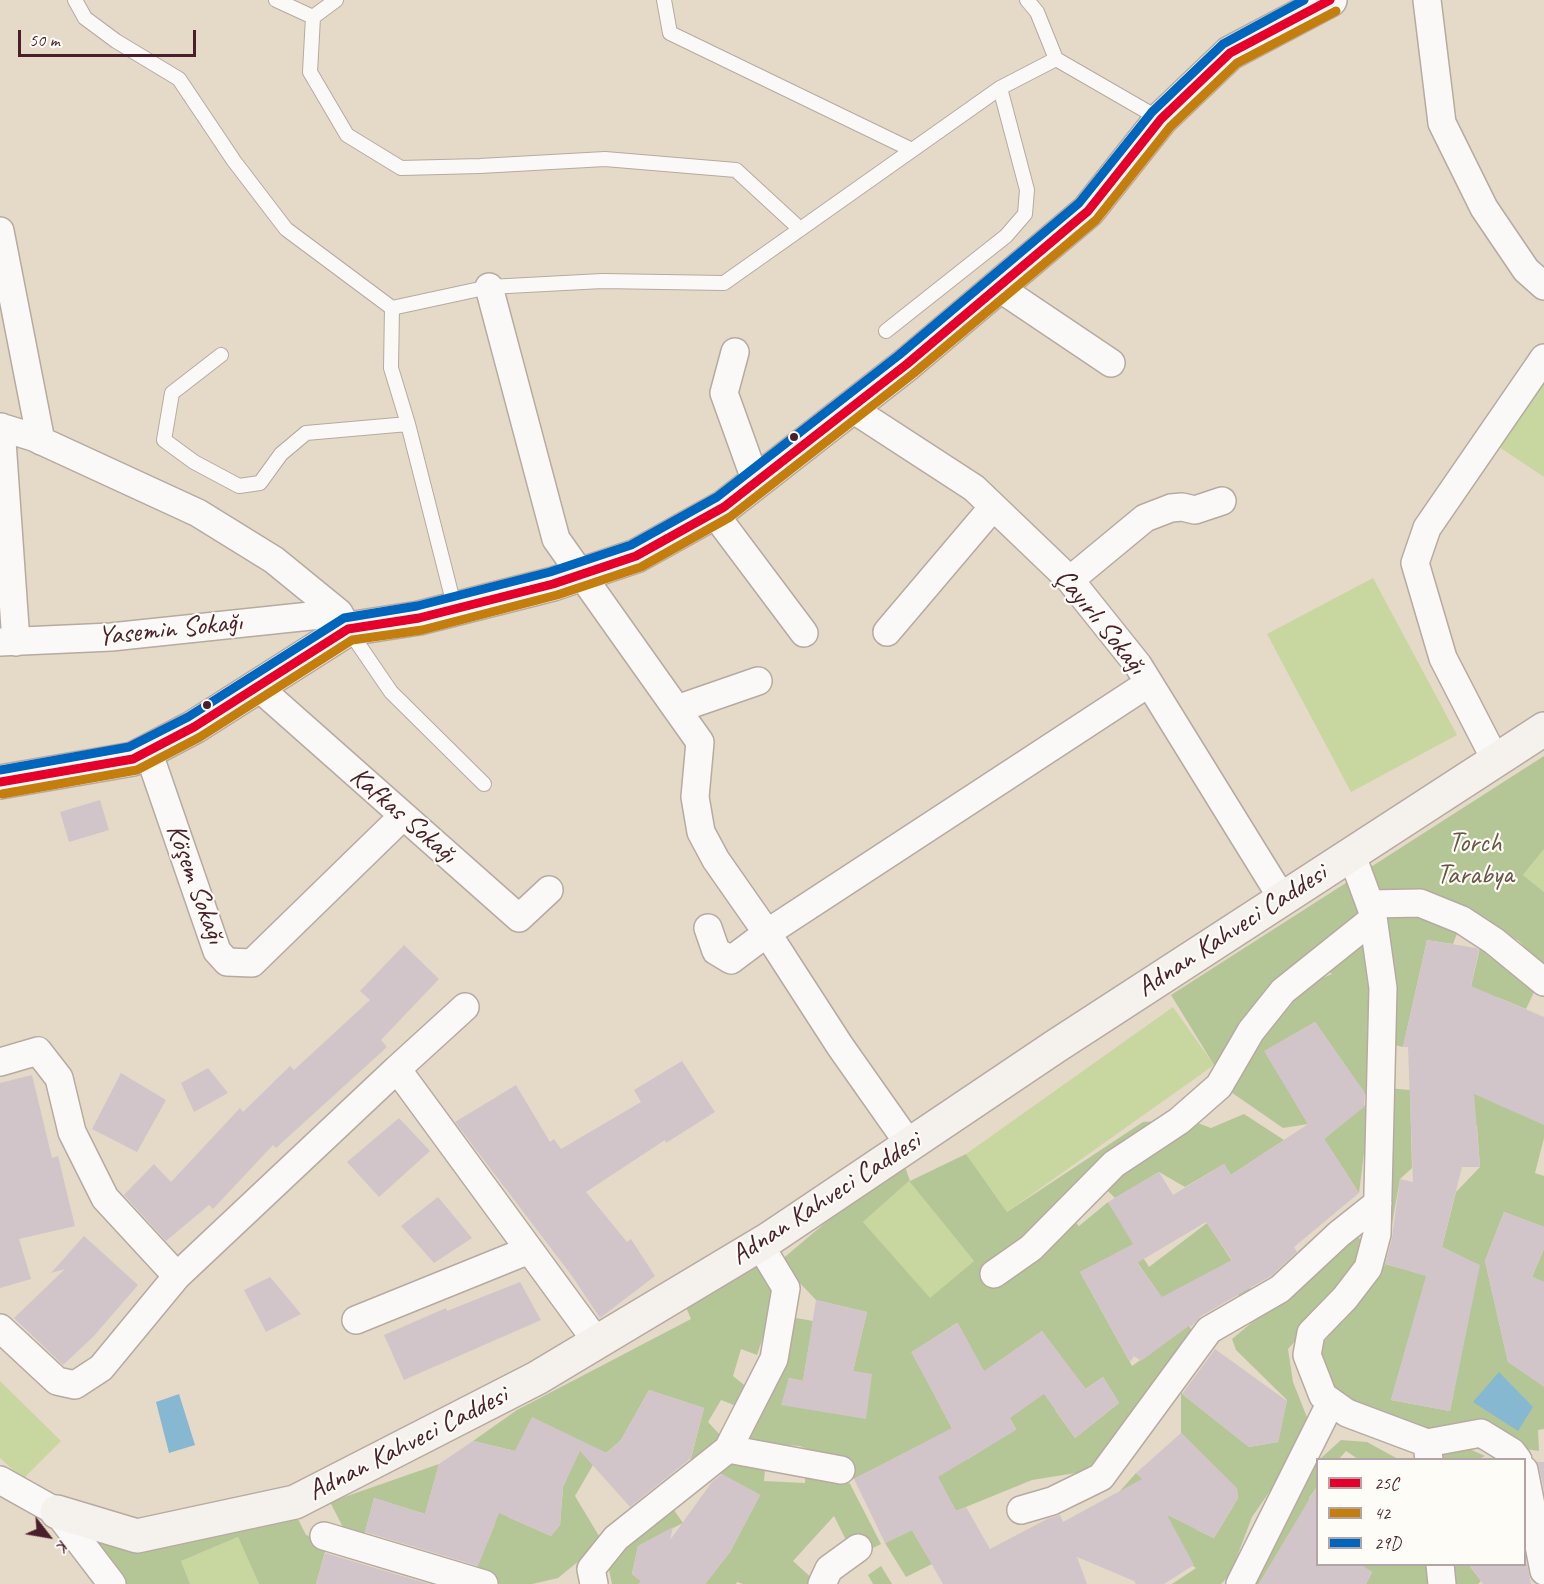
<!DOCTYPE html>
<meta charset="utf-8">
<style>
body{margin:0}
#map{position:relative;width:1544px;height:1584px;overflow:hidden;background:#e5d9c8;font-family:Caveat,sans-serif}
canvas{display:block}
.legend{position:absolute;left:1316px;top:1458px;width:210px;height:108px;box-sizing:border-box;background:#fdfcf7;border:2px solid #b5a4a5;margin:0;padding:8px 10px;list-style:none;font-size:18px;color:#4a1f2b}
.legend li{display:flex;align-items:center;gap:12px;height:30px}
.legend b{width:30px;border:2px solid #b5a4a5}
.north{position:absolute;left:18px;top:1506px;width:60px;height:60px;-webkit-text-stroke:4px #fdfcf7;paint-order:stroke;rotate:121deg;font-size:16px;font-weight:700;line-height:24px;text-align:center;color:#4a1f2b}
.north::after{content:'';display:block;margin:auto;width:21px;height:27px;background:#4a1f2b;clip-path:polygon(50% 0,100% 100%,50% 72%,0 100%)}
.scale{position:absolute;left:18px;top:30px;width:178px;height:27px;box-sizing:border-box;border:3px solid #4a1f2b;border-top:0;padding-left:8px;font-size:18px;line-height:21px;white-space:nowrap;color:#4a1f2b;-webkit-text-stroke:4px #fdfcf7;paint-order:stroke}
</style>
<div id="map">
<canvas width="1544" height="1584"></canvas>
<ul class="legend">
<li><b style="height:8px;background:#e4002b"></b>25C</li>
<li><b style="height:8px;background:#c37e0d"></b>42</li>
<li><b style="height:8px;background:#0065bd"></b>29D</li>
</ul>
<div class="north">K</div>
<div class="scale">50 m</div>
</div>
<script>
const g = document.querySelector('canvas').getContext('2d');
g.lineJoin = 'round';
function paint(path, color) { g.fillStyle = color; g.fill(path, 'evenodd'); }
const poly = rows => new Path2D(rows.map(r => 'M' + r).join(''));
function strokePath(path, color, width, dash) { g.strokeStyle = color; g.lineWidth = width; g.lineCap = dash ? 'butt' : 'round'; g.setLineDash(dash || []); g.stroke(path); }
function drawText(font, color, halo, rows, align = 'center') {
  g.font = font + ' Caveat,sans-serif'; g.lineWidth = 4.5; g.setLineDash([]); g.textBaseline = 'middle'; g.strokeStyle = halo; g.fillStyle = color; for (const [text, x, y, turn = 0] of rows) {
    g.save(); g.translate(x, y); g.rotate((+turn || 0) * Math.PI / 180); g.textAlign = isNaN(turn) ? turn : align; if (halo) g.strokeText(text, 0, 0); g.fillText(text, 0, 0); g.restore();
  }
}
const green = poly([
 [1544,379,1544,477,1499,447],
 [1373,578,1457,735,1351,792,1267,634],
 [1544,849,1544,892,1523,875],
 [1173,1007,1214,1065,1007,1212,966,1154],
 [909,1181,974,1261,930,1299,863,1222],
 [0,1381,61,1441,23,1479,0,1458],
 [238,1537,259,1584,190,1584,181,1561]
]);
const forest = poly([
 [1544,756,1544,849,1523,875,1544,892,1544,969,1519,941,1446,902,1460,926,1453,944,1427,940,1403,1047,1391,1044,1391,953,1375,1087,1410,1090,1412,1168,1400,1179,1385,1264,1461,1285,1464,1258,1442,1247,1456,1192,1480,1167,1477,1126,1456,1125,1470,1092,1544,1068,1544,1138,1535,1173,1544,1176,1544,1227,1504,1212,1485,1261,1508,1362,1544,1385,1544,1429,1538,1430,1539,1451,1348,1422,1312,1357,1385,1265,1376,1264,1385,1156,1364,1153,1359,1193,1324,1139,1370,1101,1315,1022,1265,1051,1308,1124,1283,1128,1228,1090,1294,990,1332,974,1315,959,1274,986,1214,1065,1171,995],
 [1419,1302,1470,1311,1450,1411,1391,1400],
 [1480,948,1535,990,1526,1009,1497,997,1456,1051],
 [1244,1114,1284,1140,1231,1175,1224,1164,1185,1187,1159,1172,1115,1198,1101,1184,1087,1179,1056,1203,1079,1226,1108,1202,1149,1267,1207,1223,1253,1293,1240,1299,1222,1266,1174,1291,1193,1334,1106,1453,1082,1472,1032,1480,956,1511,920,1445,854,1479,831,1459,800,1446,746,1442,768,1322,757,1355,741,1349,733,1376,748,1388,739,1407,721,1400,708,1422,721,1436,688,1470,704,1408,649,1390,621,1440,593,1465,575,1496,599,1536,580,1560,558,1578,532,1584,470,1584,494,1526,512,1460,523,1478,508,1517,551,1536,560,1525,563,1487,583,1442,515,1451,473,1441,517,1410,691,1319,682,1298,718,1273,780,1261,902,1158,910,1181,966,1154,1007,1212,1143,1122,1187,1119,1211,1128],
 [909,1181,974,1261,930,1298,863,1222],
 [1127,1248,1184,1329,1132,1366,1080,1272],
 [797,1280,816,1300,867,1312,853,1371,872,1375,782,1405,789,1378,803,1381,813,1321,791,1317],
 [957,1323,1016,1429,968,1459,912,1352],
 [1042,1331,1073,1373,995,1364],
 [1103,1377,1119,1403,1075,1438,1055,1410],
 [1357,1235,1364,1245,1353,1277,1288,1349,1293,1382,1312,1430,1252,1517,1230,1575,1221,1584,1172,1584,1196,1568,1169,1550,1120,1491,1136,1473,1197,1530,1214,1538,1238,1498,1237,1489,1181,1433,1181,1393,1249,1447,1278,1442,1287,1400,1236,1350,1232,1339],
 [1544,1249,1544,1282,1532,1277],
 [1341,1440,1367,1442,1398,1459,1358,1459,1346,1451,1339,1459,1320,1459],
 [1463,1446,1485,1456,1479,1459,1432,1459,1432,1452],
 [766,1458,764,1481,805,1483,806,1460,826,1462,850,1484,881,1544,873,1548,863,1538,849,1546,834,1516,793,1561,815,1581,814,1584,743,1584,737,1582,736,1584,705,1584,730,1552,760,1495,719,1473,724,1462],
 [1317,1463,1317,1487,1309,1498,1317,1504,1317,1541,1293,1527,1259,1584,1245,1584,1302,1479],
 [439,1464,425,1514,374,1498,364,1536,346,1533,330,1502],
 [674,1510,683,1523,638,1546,632,1574,645,1584,612,1584,606,1556],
 [296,1515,306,1535,328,1541,316,1584,259,1584,238,1537,181,1561,190,1584,120,1584,86,1539],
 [912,1530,932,1564,906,1577,885,1543],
 [1360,1565,1427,1565,1427,1584,1366,1584,1372,1572],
 [1443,1565,1469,1565,1481,1581,1478,1584,1444,1584],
 [881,1566,892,1584,873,1584,868,1575]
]);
const water = poly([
 [1499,1372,1533,1407,1518,1431,1473,1402],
 [179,1394,195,1445,169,1453,156,1402]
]);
const building = poly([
 [100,800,109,830,69,842,60,812],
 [1427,940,1476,948,1479,950,1471,986,1544,1017,1544,1125,1474,1094,1480,1167,1462,1167,1442,1247,1480,1265,1450,1411,1391,1400,1426,1276,1385,1264,1392,1238,1400,1179,1413,1182,1408,1047,1403,1047],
 [404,945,439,979,381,1040,387,1047,276,1148,273,1145,213,1209,209,1205,166,1241,124,1195,154,1164,171,1182,240,1108,243,1112,290,1066,294,1070,370,1000,360,991],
 [1315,1022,1365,1093,1364,1107,1324,1139,1359,1193,1294,1247,1297,1252,1271,1276,1201,1316,1191,1327,1190,1325,1141,1361,1134,1356,1130,1362,1080,1272,1133,1244,1108,1202,1159,1172,1173,1195,1224,1164,1231,1175,1308,1124,1264,1051],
 [1206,1222,1232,1260,1162,1297,1137,1263],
 [682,1061,715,1112,666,1143,665,1140,586,1192,627,1242,631,1239,655,1276,600,1318,572,1276,455,1122,516,1085,550,1142,554,1139,561,1149,641,1102,634,1090],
 [208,1068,228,1093,194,1112,181,1083],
 [121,1073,166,1100,137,1152,92,1129],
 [32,1075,52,1158,58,1156,75,1226,19,1239,31,1279,0,1288,0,1083],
 [399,1118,430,1151,379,1197,347,1162],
 [438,1197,472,1238,434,1263,401,1226],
 [1504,1212,1544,1227,1544,1249,1532,1277,1544,1282,1544,1387,1508,1362,1485,1261],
 [84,1236,138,1285,93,1337,63,1365,14,1318,65,1269,51,1273],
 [270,1277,301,1314,266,1332,244,1290],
 [520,1282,541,1320,404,1380,384,1335,446,1308,447,1311],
 [816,1300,867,1312,853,1371,872,1374,866,1419,781,1405,789,1378,803,1381],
 [958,1323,984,1371,1042,1331,1086,1389,1103,1377,1119,1403,1075,1438,1044,1394,1010,1418,1016,1430,938,1477,956,1511,966,1507,990,1549,1047,1519,1060,1515,1063,1522,1142,1479,1136,1473,1181,1433,1237,1488,1238,1498,1214,1538,1167,1515,1194,1565,1164,1584,1136,1584,1134,1581,1077,1557,1087,1584,943,1584,912,1530,885,1543,854,1479,952,1428,911,1352],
 [1215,1349,1287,1401,1278,1442,1249,1447,1182,1394],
 [649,1390,704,1408,691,1458,630,1507,580,1451,563,1487,560,1525,551,1536,499,1513,478,1566,365,1532,374,1498,425,1514,439,1464,473,1441,515,1451,532,1417,607,1453,621,1440],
 [1537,1462,1544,1462,1544,1490,1539,1467],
 [722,1474,760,1495,730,1552,705,1584,638,1584,641,1581,632,1574,638,1546,673,1527,670,1540,712,1482],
 [1317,1486,1317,1564,1360,1564,1372,1572,1366,1584,1259,1584],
 [325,1553,429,1584,316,1584],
 [1469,1564,1527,1564,1531,1584,1483,1584]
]);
const service = poly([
 [75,0,85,18,116,41,179,79,234,161,286,229,392,308],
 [276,0,313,17],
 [664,0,670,33,912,150],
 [1027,0,1037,12,1056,59],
 [313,17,310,72,347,135,401,168,480,166,605,159,736,170,800,229],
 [313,17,336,0],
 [886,331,1006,236,1025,214,1027,190,1000,88],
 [221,355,172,393,164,440,194,462,239,486,260,483,281,454,306,433,408,424],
 [455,609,408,424,391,368,392,308,489,287,602,281,724,283,1000,88,1056,59,1160,119],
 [348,629,391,692,484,784]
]);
const minor = poly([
 [1427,0,1442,123,1484,208,1526,270,1544,286],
 [0,231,41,441],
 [489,287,556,539,700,742,695,797,701,832,716,860,767,933,731,960,716,951,708,928],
 [998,287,1111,363],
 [735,352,724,393,756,482],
 [851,408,974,488,1070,580,1138,665,1282,898],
 [0,427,33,437,198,513,274,560,339,613,348,629],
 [1,427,16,642],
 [714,513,804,633],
 [1070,580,1145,518,1171,508,1182,507,1195,510,1222,501],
 [887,632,993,507],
 [0,642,111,637,339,613],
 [257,686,519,918,549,890],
 [677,709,758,681],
 [148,751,217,951,227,962,252,963,403,816],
 [1495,759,1443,658,1415,563,1427,528,1544,358],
 [1351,853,1372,910,1383,988,1377,1234,1368,1268,1345,1298,1311,1333,1307,1355,1323,1396,1347,1413,1427,1443,1429,1460],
 [1370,904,1420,903,1462,920,1494,941,1544,982],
 [0,1062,38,1051,59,1078,72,1132,105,1198,177,1276],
 [397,1069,465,1007],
 [909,1144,840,1046,767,933,1149,683],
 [994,1274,1031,1248,1114,1164,1179,1121,1219,1086,1251,1031,1283,991,1373,919],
 [356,1320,529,1250],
 [0,1328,57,1381,75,1385,101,1368,177,1276,397,1069,597,1342],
 [1427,1443,1481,1433,1512,1452,1518,1460],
 [728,1449,841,1470],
 [1524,1470,1544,1571],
 [0,1480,57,1512,112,1584],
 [1021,1510,1052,1501,1101,1477,1209,1330,1280,1289,1339,1234,1378,1203],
 [324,1536,484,1584],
 [1440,1564,1442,1584],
 [594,1584,591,1569,616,1538,728,1449,774,1359,786,1288,760,1245],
 [822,1584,829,1569,858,1548],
 [1240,1584,1331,1402]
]);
const tertiary = poly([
 [0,782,133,759,194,727,348,629,419,618,553,584,636,556,724,507,907,364,1088,211,1161,119,1230,53,1330,0]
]);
const secondary = poly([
 [57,1512,137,1536,295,1502,537,1378,769,1239,1056,1046,1544,729]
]);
const bus1 = poly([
 [0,782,133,759,194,727,348,629,419,618,553,584,636,556,724,507,907,364,1088,211,1161,119,1230,53,1330,0]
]);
const bus2 = poly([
 [2,794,137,770,200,737,352,640,422,630,557,595,641,567,730,517,914,373,1096,220,1170,127,1237,63,1336,11]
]);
const bus3 = poly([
 [0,770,129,747,188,717,344,618,417,606,550,572,631,545,717,497,899,355,1079,203,1152,112,1223,44,1304,0]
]);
const markers = [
 [794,437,5,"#4a1f2b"],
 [207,705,5,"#4a1f2b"]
];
const streetNames = [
 ["Çayırlı Sokağı",1100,622,51],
 ["Yasemin Sokağı",170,630,-6],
 ["Kafkas Sokağı",403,816,41],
 ["Köşem Sokağı",195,884,70],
 ["Adnan Kahveci Caddesi",1232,931,-33],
 ["Adnan Kahveci Caddesi",826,1199,-33],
 ["Adnan Kahveci Caddesi",408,1444,-27]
];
const parkNames = [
 ["Torch",1475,844],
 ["Tarabya",1475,876]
];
paint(green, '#c8d7a0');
paint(forest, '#b4c696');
paint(water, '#86b8d2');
paint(building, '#d2c5c9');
strokePath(service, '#b6aaa1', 16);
strokePath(minor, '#b6aaa1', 30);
strokePath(tertiary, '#b6aaa1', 36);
strokePath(secondary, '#b6aaa1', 36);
strokePath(service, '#fbf9f7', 14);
strokePath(minor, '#fbf9f7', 27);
strokePath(tertiary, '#fbf9f7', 33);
strokePath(secondary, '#f5f1ed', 33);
strokePath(bus1, '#e4002b', 9);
strokePath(bus2, '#c37e0d', 9);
strokePath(bus3, '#0065bd', 9);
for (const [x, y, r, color] of markers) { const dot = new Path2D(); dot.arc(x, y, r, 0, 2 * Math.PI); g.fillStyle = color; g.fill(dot); strokePath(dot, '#fdfcf7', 2); }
drawText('28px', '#4a1f2b', '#fdfcf7', streetNames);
drawText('28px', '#695644', '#fdfcf7', parkNames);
</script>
